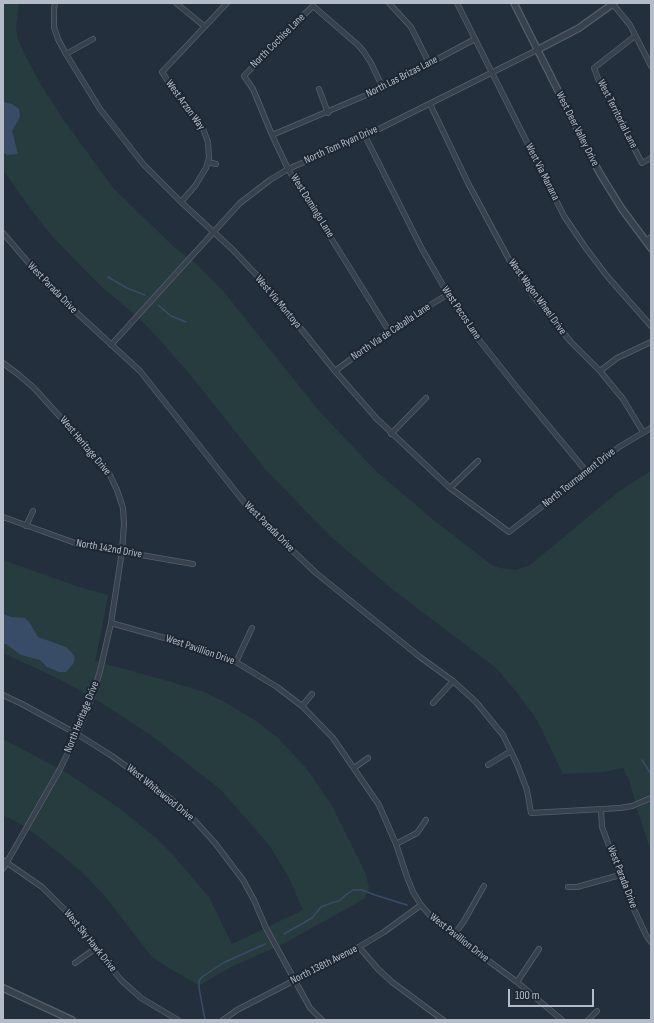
<!DOCTYPE html>
<style>
body{margin:0}
#map{position:relative;width:654px;height:1023px;overflow:hidden;background:#242f3e;font-family:"Sofia Sans Condensed",sans-serif}
canvas{display:block}
.frame{position:absolute;inset:0;border:4px solid #b4bcc9;pointer-events:none}
.scale{position:absolute;left:508px;top:989px;width:86px;height:18px;box-sizing:border-box;border:2px solid #b4bcc9;border-top:0;padding-left:5px;font-size:12px;line-height:14px;white-space:nowrap;color:#b4bcc9;-webkit-text-stroke:3px #1d2633;paint-order:stroke}
</style>
<div id="map">
<canvas width="654" height="1023"></canvas>
<div class="frame"></div>
<div class="scale">100 m</div>
</div>
<script>
const g = document.querySelector('canvas').getContext('2d');
g.lineJoin = 'round';
function paint(path, color) { g.fillStyle = color; g.fill(path, 'evenodd'); }
const poly = rows => new Path2D(rows.map(r => 'M' + r).join(''));
function strokePath(path, color, width, dash) { g.strokeStyle = color; g.lineWidth = width; g.lineCap = dash ? 'butt' : 'round'; g.setLineDash(dash || []); g.stroke(path); }
function drawText(font, color, halo, rows, align = 'center') {
  g.font = font + ' "Sofia Sans Condensed",sans-serif'; g.lineWidth = 4; g.setLineDash([]); g.textBaseline = 'middle'; g.strokeStyle = halo; g.fillStyle = color; for (const [text, x, y, turn = 0] of rows) {
    g.save(); g.translate(x, y); g.rotate((+turn || 0) * Math.PI / 180); g.textAlign = isNaN(turn) ? turn : align; if (halo) g.strokeText(text, 0, 0); g.fillText(text, 0, 0); g.restore();
  }
}
const green = poly([
 [3,3,19,3,16,28,18,40,28,61,41,85,63,119,114,189,174,247,194,262,224,292,320,412,377,472,436,522,492,565,500,568,516,570,530,565,618,492,651,471,651,852,637,809,629,780,623,768,604,772,563,774,537,720,515,690,496,668,392,589,329,535,266,470,188,372,158,338,141,320,101,286,77,262,52,236,30,208,3,170],
 [3,560,79,587,108,595,103,623,95,661,168,681,204,692,223,701,256,721,278,738,306,768,331,804,366,874,369,889,364,899,285,943,231,967,202,984,196,984,169,968,151,956,104,895,83,873,38,836,19,823,3,815,3,739,67,773,119,808,155,837,173,855,209,897,232,944,303,910,288,876,269,845,221,790,152,736,100,702,59,679,3,653]
]);
const water = poly([
 [3,102,12,104,19,109,20,117,12,131,18,154,7,155,3,152],
 [3,614,11,617,25,618,29,622,38,637,66,647,73,654,75,658,73,664,66,672,59,672,47,667,40,660,21,655,6,644,3,644]
]);
const stream = poly([
 [108,277,127,288,145,295],
 [158,305,171,316,186,322],
 [642,760,651,774],
 [284,934,312,918,321,907,331,903,339,901,347,894,353,890,362,890,375,895,407,905],
 [205,1020,199,988,199,981,202,977,223,963,265,944]
]);
const minor = poly([
 [55,3,54,9,54,27,58,39,66,54,100,109,144,165,181,202,232,249,264,283,335,371,376,418,450,488,509,532,619,447,651,428],
 [176,3,204,26],
 [389,3,411,27,429,63],
 [457,3,564,216,585,247,607,276,651,326],
 [612,3,630,25,651,66],
 [635,36,594,68,599,81,642,163,651,158],
 [66,54,93,39],
 [383,88,371,63,364,52,358,45,313,6,289,29,244,76,253,89,272,135,288,169,389,331],
 [319,89,328,113],
 [430,104,469,185,511,263,535,298,571,342,600,371,623,399,643,432],
 [272,135,383,88,475,39],
 [365,136,422,249,448,294,472,331,518,389,586,471],
 [208,162,216,164],
 [181,202,195,186,206,168,209,158,208,142,202,126,173,89,162,72,227,3],
 [3,233,51,289,140,371,244,502,274,533,316,573,420,657,453,681,476,702,503,735,517,764,527,790,531,813,620,808,632,806,651,798],
 [646,241,651,237],
 [111,345,240,203,270,180,288,169,365,136,537,50],
 [3,363,19,375,34,388,101,462,108,471,117,490,123,508,124,524,122,551,111,623,100,671,92,697,77,734,60,769,3,869],
 [335,371,389,331,448,294],
 [600,371,617,358,651,342],
 [391,434,426,398],
 [450,488,478,461],
 [3,517,78,544,193,564],
 [26,526,33,511],
 [111,623,186,644,236,662,277,687,302,706,333,738,379,805,396,844,407,877,413,892,421,905,435,921,517,982,562,1020],
 [236,662,252,628],
 [3,695,22,704,77,734,112,756,171,799,196,822,215,843,243,880,254,900,266,928,310,1008,322,1020],
 [433,703,453,681],
 [302,706,312,694],
 [488,765,511,751],
 [354,768,368,758],
 [601,810,602,827,620,875,633,907,646,935,651,942],
 [396,844,417,833,426,820],
 [3,860,42,887,68,913,121,980,141,998,178,1020],
 [568,887,577,887,620,875],
 [454,935,464,921,484,886],
 [359,947,378,969,392,982,443,1020],
 [75,963,96,948],
 [517,982,539,949],
 [223,1020,237,1010,359,947,384,932,421,905],
 [588,1020,597,1011]
]);
const tertiary = poly([
 [514,3,599,172,622,209,651,248],
 [537,50,579,28,614,3],
 [3,988,72,1020]
]);
const streetNames = [
 ["North Cochise Lane",278,41,-45],
 ["North Las Brizas Lane",402,77,-27],
 ["West Arzon Way",185,105,54],
 ["West Territorial Lane",617,114,63],
 ["West Deer Valley Drive",577,129,63],
 ["North Tom Ryan Drive",341,145,-24],
 ["West Via Manana",542,172,63],
 ["West Domingo Lane",312,206,58],
 ["West Parada Drive",52,288,46],
 ["West Wagon Wheel Drive",537,297,54],
 ["West Via Montoya",278,302,50],
 ["West Pecos Lane",461,313,56],
 ["North Via de Caballa Lane",391,332,-34],
 ["West Heritage Drive",85,446,50],
 ["North Tournament Drive",579,478,-38],
 ["West Parada Drive",269,527,45],
 ["North 142nd Drive",109,549,10],
 ["West Pavillion Drive",200,650,19],
 ["North Heritage Drive",82,717,-68],
 ["West Whitewood Drive",160,793,39],
 ["West Parada Drive",622,877,69],
 ["West Pavillion Drive",459,938,38],
 ["West Sky Hawk Drive",90,941,51],
 ["North 138th Avenue",324,965,-27]
];
paint(green, '#263c3f');
paint(water, '#394c67');
strokePath(stream, '#394c67', 1.5);
strokePath(minor, '#565f6c', 6);
strokePath(tertiary, '#565f6c', 8);
strokePath(minor, '#38414e', 4.5);
strokePath(tertiary, '#38414e', 5.5);
drawText('11px', '#b4bcc9', '#1d2633', streetNames);
</script>
